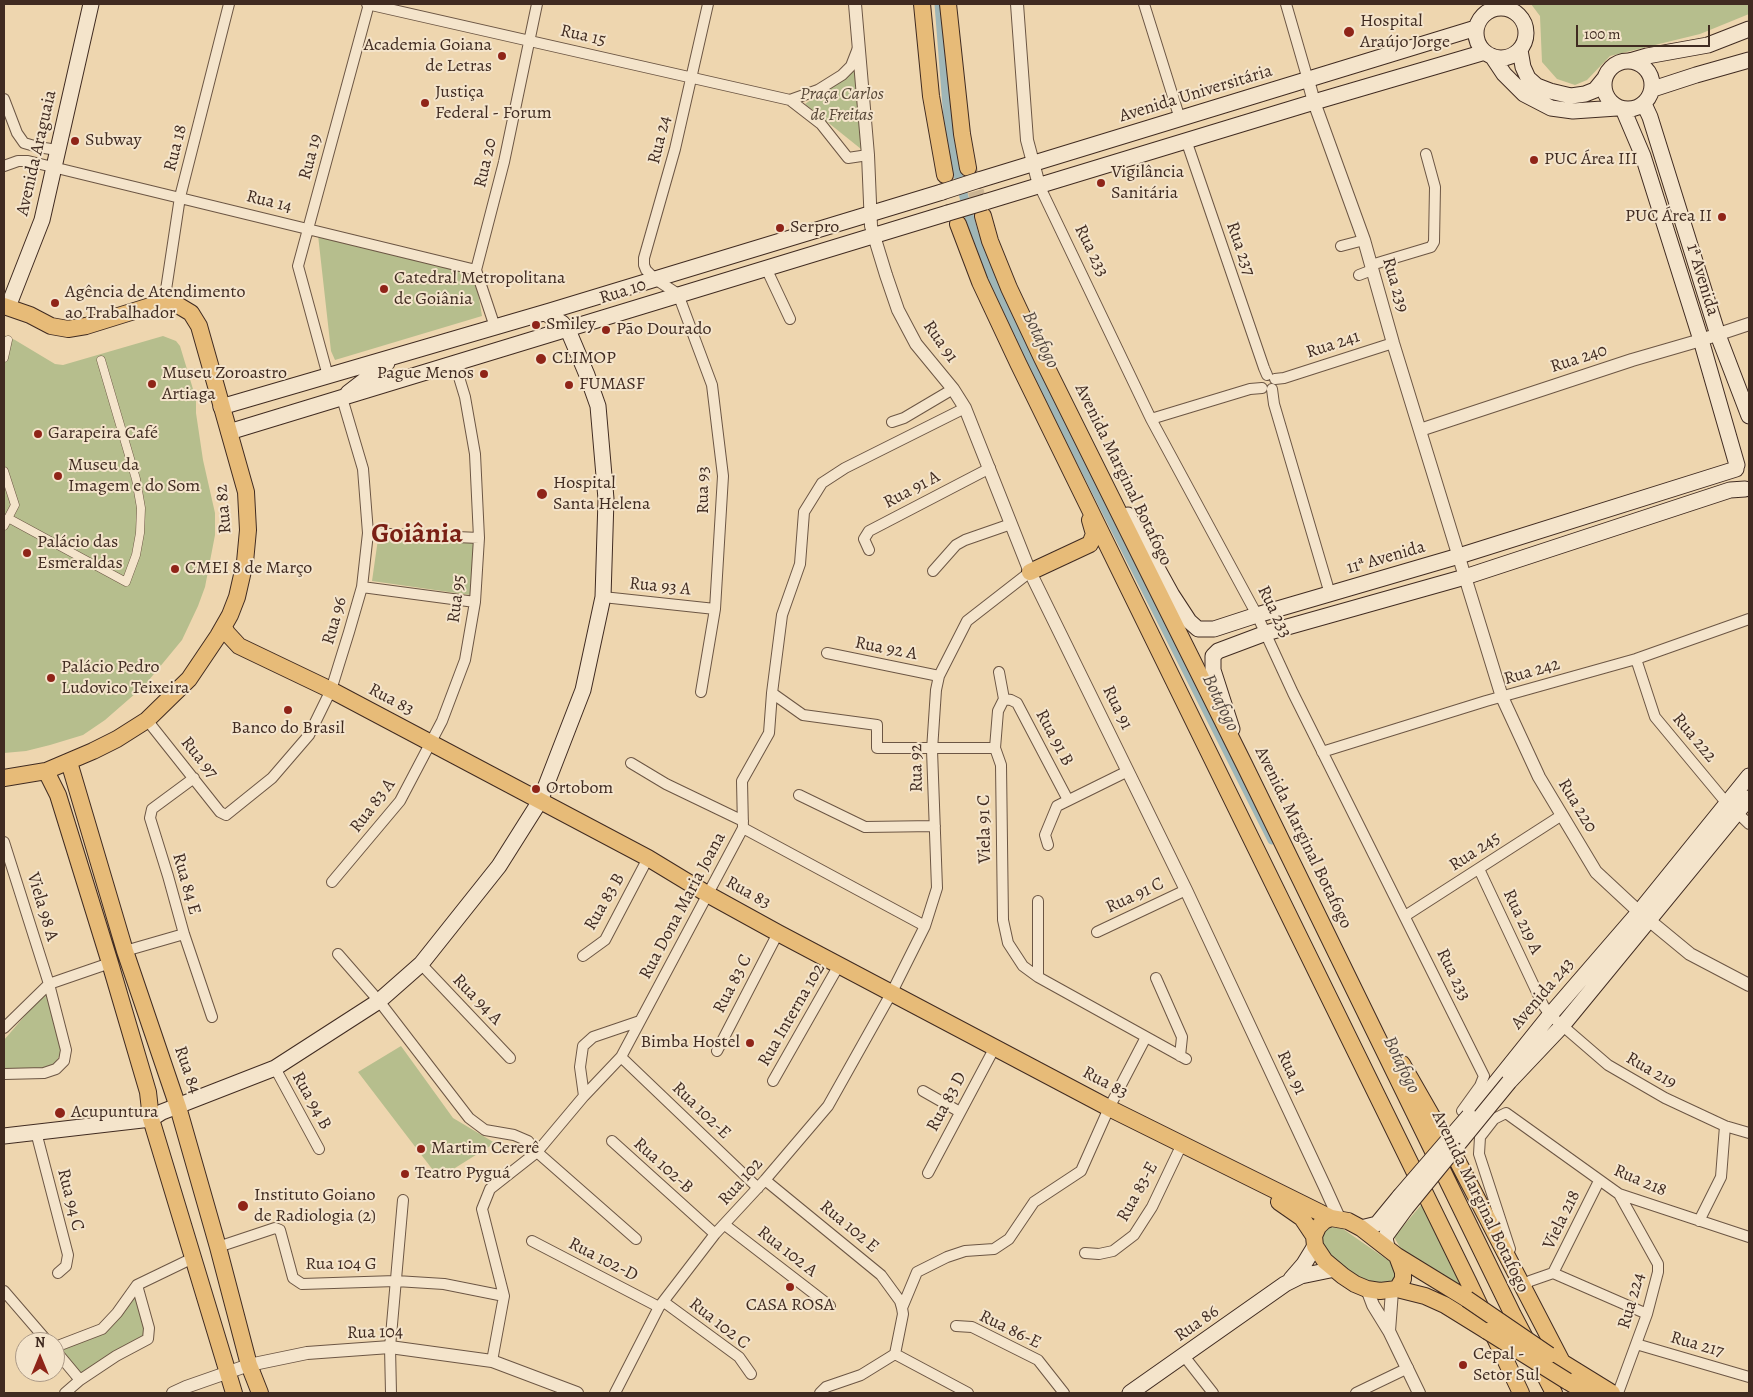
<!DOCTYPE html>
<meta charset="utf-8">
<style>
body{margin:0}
#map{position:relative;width:1753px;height:1397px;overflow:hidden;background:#eed6af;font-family:Alegreya,serif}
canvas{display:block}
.frame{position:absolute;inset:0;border:5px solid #402b21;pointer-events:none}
.north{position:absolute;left:15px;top:1332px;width:50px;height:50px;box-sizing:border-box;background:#f4e4cb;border:1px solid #ac9a87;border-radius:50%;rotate:0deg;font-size:14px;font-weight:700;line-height:20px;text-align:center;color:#402b21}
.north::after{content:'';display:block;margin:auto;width:18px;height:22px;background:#8f2418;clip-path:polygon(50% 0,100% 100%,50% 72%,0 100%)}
.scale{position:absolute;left:1576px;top:25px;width:134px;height:22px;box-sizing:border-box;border:2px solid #402b21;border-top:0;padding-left:6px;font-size:15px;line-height:18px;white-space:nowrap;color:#402b21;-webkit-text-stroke:4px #f4e4cb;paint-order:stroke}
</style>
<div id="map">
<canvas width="1753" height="1397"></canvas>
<div class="frame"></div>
<div class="north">N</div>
<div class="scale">100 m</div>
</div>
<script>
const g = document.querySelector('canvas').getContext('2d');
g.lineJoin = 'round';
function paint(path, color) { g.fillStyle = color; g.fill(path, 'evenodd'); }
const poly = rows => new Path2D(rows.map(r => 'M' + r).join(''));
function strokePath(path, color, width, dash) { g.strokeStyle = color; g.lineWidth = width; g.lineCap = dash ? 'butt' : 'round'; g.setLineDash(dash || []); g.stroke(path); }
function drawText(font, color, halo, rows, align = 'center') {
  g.font = font + ' Alegreya,serif'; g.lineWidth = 4; g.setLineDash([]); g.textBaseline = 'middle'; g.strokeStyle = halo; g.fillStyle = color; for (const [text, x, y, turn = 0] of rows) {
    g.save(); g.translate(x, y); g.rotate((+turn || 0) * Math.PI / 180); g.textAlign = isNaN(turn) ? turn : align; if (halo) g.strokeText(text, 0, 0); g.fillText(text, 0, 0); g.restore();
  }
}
const green = poly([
 [1531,4,1749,4,1749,14,1700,34,1610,56,1587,80,1575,85,1557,79,1542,62,1540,16],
 [860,66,867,146,861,149,805,104],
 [318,235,475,274,482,316,335,360,331,351],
 [4,335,15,340,55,364,63,365,163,336,176,341,180,346,196,399,196,413,203,460,215,513,215,535,205,587,198,606,182,640,144,686,105,720,83,735,50,745,26,751,4,753],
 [378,539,474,541,470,595,372,581],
 [47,990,61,1046,60,1055,55,1063,49,1068,4,1071,4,1040],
 [401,1046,453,1118,495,1143,439,1178,358,1072],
 [1427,1198,1471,1292,1401,1249,1394,1237],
 [1331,1227,1343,1229,1395,1265,1399,1275,1392,1285,1365,1283,1320,1247,1320,1238,1326,1230],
 [135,1293,145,1329,144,1336,81,1374,58,1349,106,1332]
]);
const canal = poly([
 [939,4,949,132,954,160,974,234,996,288,1025,350,1272,840]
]);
const primaryTunnel = poly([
 [969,168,983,216]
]);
const pedestrian = poly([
 [4,358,8,340],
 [8,518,126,582,136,555,140,533,141,508,136,479,101,360],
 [4,526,15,505,4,471]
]);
const minor = poly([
 [367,4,790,100,818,90,842,75,851,66,858,48],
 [1144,4,1180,119],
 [1286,4,1308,80],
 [4,99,17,133,24,143,38,147,57,150],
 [790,100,821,124,848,158,868,155],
 [1186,140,1264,368,1267,375],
 [4,166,18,161,28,161,476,270],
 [1039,185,1151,419,1257,615,1293,693,1484,1076,1480,1086,1462,1111],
 [1341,246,1364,240],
 [1371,265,1431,247,1434,242,1435,187,1426,154],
 [766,268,790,319],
 [1359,275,1372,270],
 [164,303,180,197,229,4],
 [495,327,476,270,504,162,537,4],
 [328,376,298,266,369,4],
 [1275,379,1284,378,1393,343],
 [1272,389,1274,404,1330,594],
 [1151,419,1250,389,1262,388],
 [892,422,904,418,953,389],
 [368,533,479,538],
 [869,550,864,539,869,531,990,468],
 [933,571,956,545,965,540,1011,524],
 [362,587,475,602],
 [603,597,715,609],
 [827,653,939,676],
 [1636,659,1655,717,1724,800,1749,824],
 [999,672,1004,699,998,711,995,748,1001,765,1003,920,1008,943,1023,966,1038,977,1186,1059],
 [701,692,715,609,723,476,712,385,678,294,655,279,646,270,644,265,644,258,675,149,708,4],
 [772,693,803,715,877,725,877,748,995,748],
 [1004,699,1011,700,1017,703,1068,800],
 [147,720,220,812,226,815,272,778,309,735,331,690,349,632,362,587,368,533,363,469,342,398],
 [1322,752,1486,701,1636,659,1749,619],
 [631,763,666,784,743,821],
 [194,778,152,809,150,818,168,876,184,934,212,1017],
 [799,795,865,827,935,826],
 [743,828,925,926],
 [4,842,49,984,66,1050,64,1061,56,1069,44,1073,4,1074],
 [1048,845,1045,835,1057,806,1128,771],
 [1479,869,1543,1005,1550,1015,1608,1065,1665,1098,1725,1126,1749,1133],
 [332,882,400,801,442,721,465,660,475,602,479,538,475,454,465,397,455,364],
 [1405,916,1562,815],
 [1097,932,1186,890],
 [125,951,184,934],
 [338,954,379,1001,469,1118,485,1130,514,1135,528,1141,537,1152,636,1239],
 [583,956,605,940,648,858],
 [421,964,510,1058],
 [1038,977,1038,901],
 [1156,978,1182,1037,1180,1056],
 [4,1028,49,984,110,963],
 [717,1051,778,933],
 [621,1057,758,1188],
 [275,1068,319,1149],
 [773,1081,839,965],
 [923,1091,960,1112],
 [584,1096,580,1067,583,1046,593,1037,640,1021],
 [36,1132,68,1255,66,1266,58,1273],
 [612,1141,715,1234],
 [928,1173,995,1047],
 [765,1180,881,1275,900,1301,902,1308],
 [1699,1221,1721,1177,1725,1126],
 [725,1225,830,1306],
 [532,1241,659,1307],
 [218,1247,275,1228,280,1230,293,1278,302,1284,396,1281,444,1284,504,1296],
 [1510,1249,1479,1154,1480,1137,1494,1119,1506,1113,1619,1194,1749,1237],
 [1085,1253,1099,1254,1113,1251,1134,1235,1152,1207,1182,1144],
 [1553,1273,1599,1181],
 [1553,1273,1647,1314],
 [1521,1282,1523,1287,1530,1281,1553,1273],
 [4,1291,48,1342],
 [664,1302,739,1357,751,1374],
 [956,1326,972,1327,1038,1360,1064,1393],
 [1636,1344,1749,1377],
 [55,1347,102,1329,117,1313,137,1285,193,1258],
 [55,1350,80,1380],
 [895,1354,968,1393],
 [1184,1356,1213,1393],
 [492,1361,504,1296,482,1209,490,1189,537,1152,584,1096,621,1057,743,828,742,781,769,733,772,693,782,615,800,564,804,512,822,483,845,468,965,408],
 [65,1393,80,1380,116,1356,148,1339,149,1328,137,1285],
 [391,1393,390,1347,403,1200],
 [615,1393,659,1307,715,1234,765,1180,828,1106,892,992,925,926,937,888,932,750,936,690,939,676,967,621,1030,572],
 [820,1393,826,1387,861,1375,895,1354,903,1314,902,1308,917,1272,947,1257,965,1251,994,1249,1009,1239,1034,1202,1081,1171,1109,1108,1146,1037],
 [1356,1393,1408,1368],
 [1618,1393,1647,1314,1658,1272,1658,1264,1619,1194]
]);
const tertiary = poly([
 [855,4,868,155,871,226,886,275,898,310,916,344,953,389,965,408,1030,572,1186,890,1325,1187,1339,1218],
 [1017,4,1027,140,1039,185],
 [1308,80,1314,102,1364,240,1393,343,1502,697,1539,777,1596,872,1639,912,1690,954,1749,985],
 [1420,430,1632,360,1701,340,1749,324],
 [1367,1289,1373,1305,1389,1331,1419,1393],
 [1389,1331,1392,1291],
 [173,1393,186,1387,249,1365,307,1353,390,1347,492,1361,577,1393]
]);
const secondary = poly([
 '1476 33a25 25 0 1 1 50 0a25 25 0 1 1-50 0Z',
 [1520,50,1523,67,1528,78,1537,86,1550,91,1571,96,1585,94,1595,90,1604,79],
 [1492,56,1504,74,1524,94,1551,108,1573,111,1617,108],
 '1604 85a24 24 0 1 1 48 0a24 24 0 1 1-48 0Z',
 [1630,61,1647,56,1708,45,1749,29],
 [1653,89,1696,75,1749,60],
 [1644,104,1650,117,1718,335,1749,416],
 [1623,109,1643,156,1701,340,1737,465],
 [979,180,1476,28],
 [985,202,1304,105,1485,52],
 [8,307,42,220,91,4],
 [348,393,387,363],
 [221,407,550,311,942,192],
 [229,432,948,213],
 [1128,515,1172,595,1189,621,1198,629,1214,629,1257,615,1459,556,1736,469],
 [1232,729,1213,670,1213,656,1218,651,1266,633,1465,577,1730,490,1745,489],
 [1509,1082,1562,1026,1749,798],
 [1469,1116,1550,1015,1639,912,1749,776],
 [4,1136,151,1119,162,1112,275,1068,379,1001,421,964,499,866,540,801,583,690,603,597,606,499,598,406,587,375,568,330,562,323,545,313],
 [1361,1228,1377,1224,1400,1196],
 [1387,1247,1385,1238,1387,1234,1406,1208],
 [1291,1279,1304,1264,1315,1246],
 [1130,1393,1285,1284,1301,1276,1335,1269]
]);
const primary = poly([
 [922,4,931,96,945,175],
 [948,4,962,134,968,168],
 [983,216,990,241,1009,288,1042,358,1244,764,1513,1315,1554,1393],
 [958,224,980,282,1018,363,1468,1281,1521,1393],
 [4,306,30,315,51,326,68,329,86,326,160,303,176,304,191,313,199,326,246,492,248,530,245,562,237,597,230,615,218,636,189,679,147,720,117,739,93,751,46,771,4,778],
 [1030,572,1090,544,1094,534,1090,520],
 [224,627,227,633,239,646,331,690,648,858,709,895,778,933,1109,1108,1331,1218],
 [69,762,125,951,178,1107,218,1247,249,1365,260,1393],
 [46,771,58,795,110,963,148,1092,151,1119,234,1393],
 [1402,1064,1457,1160,1562,1362],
 [1279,1202,1302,1218,1314,1236],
 [1331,1218,1348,1221,1361,1228,1397,1256,1403,1272,1403,1279,1397,1289,1380,1291,1367,1289,1355,1284,1343,1276,1325,1261,1315,1246,1314,1236,1318,1227,1324,1221,1331,1218],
 [1397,1256,1467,1299],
 [1397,1289,1425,1296,1445,1305,1487,1331],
 [1552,1356,1612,1393],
 [1567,1381,1587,1393]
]);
const secondaryBridge = poly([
 [942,192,979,180],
 [948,213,985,202],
 [1400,1196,1469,1116],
 [1406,1208,1509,1082]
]);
const primaryBridge = poly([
 [1467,1299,1549,1355],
 [1487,1331,1567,1381]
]);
const markers = [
 [1349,32,6,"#8f2418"],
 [502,56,5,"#8f2418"],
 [425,103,5,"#8f2418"],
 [75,141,5,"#8f2418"],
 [1534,160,5,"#8f2418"],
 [1101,183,5,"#8f2418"],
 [1722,217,5,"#8f2418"],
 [780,228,5,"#8f2418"],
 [384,289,5,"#8f2418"],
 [55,303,5,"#8f2418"],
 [536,325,5,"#8f2418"],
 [606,330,5,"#8f2418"],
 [541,359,6,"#8f2418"],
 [484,374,5,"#8f2418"],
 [152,384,5,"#8f2418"],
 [569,385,5,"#8f2418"],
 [38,434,5,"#8f2418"],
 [58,476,5,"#8f2418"],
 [542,494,6,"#8f2418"],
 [27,553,5,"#8f2418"],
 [175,569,5,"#8f2418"],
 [51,678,5,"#8f2418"],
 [288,710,5,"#8f2418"],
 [536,789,5,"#8f2418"],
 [750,1043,5,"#8f2418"],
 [60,1113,6,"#8f2418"],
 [421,1149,5,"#8f2418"],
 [405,1174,5,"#8f2418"],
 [243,1206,6,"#8f2418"],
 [790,1287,5,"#8f2418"],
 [1463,1365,5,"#8f2418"]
];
const poiNames = [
 ["Hospital",1360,22],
 ["Araújo Jorge",1360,43],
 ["Academia Goiana",492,46,"right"],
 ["de Letras",492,67,"right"],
 ["Justiça",435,93],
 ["Federal - Forum",435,114],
 ["Subway",85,141],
 ["PUC Área III",1544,160],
 ["Vigilância",1111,173],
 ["Sanitária",1111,194],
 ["PUC Área II",1712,217,"right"],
 ["Serpro",790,228],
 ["Catedral Metropolitana",394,279],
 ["de Goiânia",394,300],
 ["Agência de Atendimento",65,293],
 ["ao Trabalhador",65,314],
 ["Smiley",546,325],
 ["Pão Dourado",616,330],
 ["CLIMOP",552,359],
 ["Museu Zoroastro",162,374],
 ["Artiaga",162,395],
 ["Pague Menos",474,374,"right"],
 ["FUMASF",579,385],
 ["Garapeira Café",48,434],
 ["Museu da",68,466],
 ["Imagem e do Som",68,487],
 ["Hospital",553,484],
 ["Santa Helena",553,505],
 ["Palácio das",37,543],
 ["Esmeraldas",37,564],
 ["CMEI 8 de Março",185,569],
 ["Palácio Pedro",61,668],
 ["Ludovico Teixeira",61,689],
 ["Banco do Brasil",288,729,"center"],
 ["Ortobom",546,789],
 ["Bimba Hostel",740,1043,"right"],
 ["Acupuntura",71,1113],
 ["Martim Cererê",431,1149],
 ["Teatro Pyguá",415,1174],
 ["Instituto Goiano",254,1196],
 ["de Radiologia (2)",254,1217],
 ["CASA ROSA",790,1306,"center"],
 ["Cepal -",1473,1355],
 ["Setor Sul",1473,1376]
];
const streetNames = [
 ["Rua 15",583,36,13],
 ["Avenida Universitária",1196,94,-17],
 ["Rua 24",660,140,-76],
 ["Rua 18",176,148,-76],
 ["Avenida Araguaia",37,153,-77],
 ["Rua 19",311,157,-75],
 ["Rua 20",486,163,-77],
 ["Rua 14",269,202,14],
 ["Rua 237",1240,249,71],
 ["Rua 233",1091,251,64],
 ["1ª Avenida",1702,280,73],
 ["Rua 239",1395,285,74],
 ["Rua 10",623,292,-18],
 ["Rua 91",940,342,55],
 ["Rua 241",1333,345,-18],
 ["Rua 240",1579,359,-18],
 ["Avenida Marginal Botafogo",1123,475,64],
 ["Rua 93",704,490,-90],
 ["Rua 91 A",912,490,-28],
 ["Rua 82",224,509,-95],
 ["11ª Avenida",1386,558,-16],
 ["Rua 93 A",660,587,6],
 ["Rua 95",457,599,-83],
 ["Rua 233",1274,612,64],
 ["Rua 96",335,621,-74],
 ["Rua 92 A",886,649,11],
 ["Rua 242",1532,672,-16],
 ["Rua 83",391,700,28],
 ["Rua 91",1117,708,64],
 ["Rua 91 B",1054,738,62],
 ["Rua 222",1694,738,50],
 ["Rua 97",199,758,51],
 ["Rua 92",917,768,-91],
 ["Rua 83 A",373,806,-53],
 ["Rua 220",1577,806,59],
 ["Viela 91 C",985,829,-91],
 ["Avenida Marginal Botafogo",1303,838,64],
 ["Rua 245",1475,852,-33],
 ["Rua 84 E",186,884,74],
 ["Rua 83",748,893,29],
 ["Rua 91 C",1135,896,-25],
 ["Rua 83 B",605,902,-60],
 ["Rua Dona Maria Joana",683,906,-62],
 ["Viela 98 A",42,907,73],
 ["Rua 219 A",1522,922,65],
 ["Rua 233",1453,975,64],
 ["Rua 83 C",733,984,-63],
 ["Avenida 243",1543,994,-50],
 ["Rua 94 A",477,1000,46],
 ["Rua Interna 102",792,1015,-60],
 ["Rua 84",187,1070,71],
 ["Rua 219",1651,1071,30],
 ["Rua 91",1291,1073,65],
 ["Rua 83",1105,1083,28],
 ["Rua 94 B",311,1101,61],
 ["Rua 83 D",947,1102,-62],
 ["Rua 102-E",701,1111,44],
 ["Rua 102-B",663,1166,42],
 ["Rua 218",1640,1181,23],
 ["Rua 102",741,1182,-48],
 ["Rua 83-E",1138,1192,-61],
 ["Rua 94 C",70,1200,76],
 ["Avenida Marginal Botafogo",1480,1202,64],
 ["Viela 218",1562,1220,-64],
 ["Rua 102 E",849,1227,40],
 ["Rua 102 A",787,1252,38],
 ["Rua 102-D",603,1260,27],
 ["Rua 104 G",341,1265],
 ["Rua 224",1632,1301,-74],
 ["Rua 102 C",719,1324,38],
 ["Rua 86",1197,1324,-35],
 ["Rua 86-E",1010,1330,26],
 ["Rua 104",375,1333,-1],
 ["Rua 217",1697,1345,16]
];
const parkNames = [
 ["Praça Carlos",842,95],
 ["de Freitas",842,116]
];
const waterNames = [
 ["Botafogo",1040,340,64],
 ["Botafogo",1220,703,64],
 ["Botafogo",1401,1065,64]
];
const townNames = [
 ["Goiânia",417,535]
];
paint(green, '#b6be8d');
strokePath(canal, '#9fb6b7', 9);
strokePath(primaryTunnel, '#cbb493', 16, [16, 8]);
strokePath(pedestrian, '#6c5644', 9);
strokePath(minor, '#6c5644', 12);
strokePath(tertiary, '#6c5644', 14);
strokePath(secondary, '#402b21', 17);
strokePath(primary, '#402b21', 18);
strokePath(pedestrian, '#f4e4cb', 8);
strokePath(minor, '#f4e4cb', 10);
strokePath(tertiary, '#f4e4cb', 12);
strokePath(secondary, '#f4e4cb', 15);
strokePath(primary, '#e7bb78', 16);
strokePath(secondaryBridge, '#402b21', 17, []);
strokePath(primaryBridge, '#402b21', 18, []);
strokePath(secondaryBridge, '#f4e4cb', 15);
strokePath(primaryBridge, '#e7bb78', 16);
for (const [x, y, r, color] of markers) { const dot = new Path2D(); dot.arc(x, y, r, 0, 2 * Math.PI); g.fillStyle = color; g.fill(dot); strokePath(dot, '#f4e4cb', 2); }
drawText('18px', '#402b21', '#f4e4cb', poiNames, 'left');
drawText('18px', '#402b21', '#f4e4cb', streetNames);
drawText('italic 18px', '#584837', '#f4e4cb', parkNames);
drawText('italic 19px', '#53473f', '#f4e4cb', waterNames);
drawText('bold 28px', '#7a1f14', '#f4e4cb', townNames);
</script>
